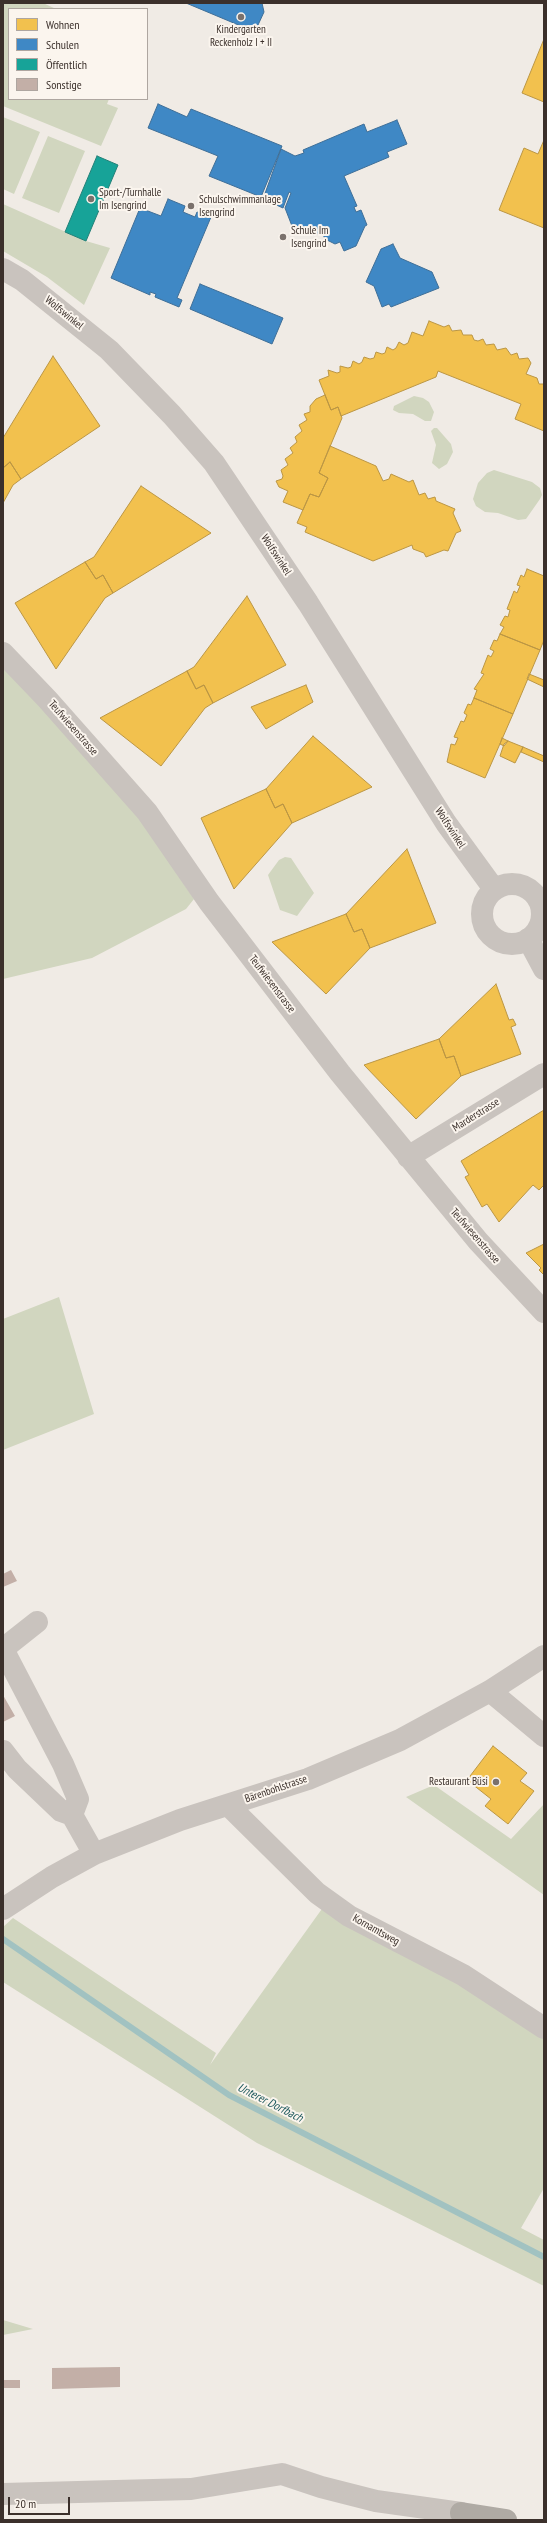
<!DOCTYPE html>
<meta charset="utf-8">
<style>
body{margin:0}
#map{position:relative;width:547px;height:2523px;overflow:hidden;background:#f0ebe5;font-family:"PT Sans Narrow",sans-serif}
canvas{display:block}
.frame{position:absolute;inset:0;border:4px solid #3b302b;pointer-events:none}
.legend{position:absolute;left:8px;top:8px;width:140px;height:92px;box-sizing:border-box;background:#fbf5ee;border:1px solid #aea6a0;margin:0;padding:5px 7px;list-style:none;font-size:12px;color:#3b302b}
.legend li{display:flex;align-items:center;gap:8px;height:20px}
.legend b{width:20px;border:1px solid #aea6a0}
.scale{position:absolute;left:8px;top:2497px;width:62px;height:18px;box-sizing:border-box;border:2px solid #3b302b;border-top:0;padding-left:5px;font-size:12px;line-height:14px;white-space:nowrap;color:#3b302b;-webkit-text-stroke:3px #fbf5ee;paint-order:stroke}
</style>
<div id="map">
<canvas width="547" height="2523"></canvas>
<div class="frame"></div>
<ul class="legend">
<li><b style="height:11px;background:#f2c14e"></b>Wohnen</li>
<li><b style="height:11px;background:#3f88c5"></b>Schulen</li>
<li><b style="height:11px;background:#17a398"></b>Öffentlich</li>
<li><b style="height:11px;background:#c3afa7"></b>Sonstige</li>
</ul>
<div class="scale">20 m</div>
</div>
<script>
const g = document.querySelector('canvas').getContext('2d');
g.lineJoin = 'round';
function paint(path, color) { g.fillStyle = color; g.fill(path, 'evenodd'); }
const poly = rows => new Path2D(rows.map(r => 'M' + r).join(''));
function strokePath(path, color, width, dash) { g.strokeStyle = color; g.lineWidth = width; g.lineCap = dash ? 'butt' : 'round'; g.setLineDash(dash || []); g.stroke(path); }
function drawText(font, color, halo, rows, align = 'center') {
  g.font = font + ' "PT Sans Narrow",sans-serif'; g.lineWidth = 4; g.setLineDash([]); g.textBaseline = 'middle'; g.strokeStyle = halo; g.fillStyle = color; for (const [text, x, y, turn = 0] of rows) {
    g.save(); g.translate(x, y); g.rotate((+turn || 0) * Math.PI / 180); g.textAlign = isNaN(turn) ? turn : align; if (halo) g.strokeText(text, 0, 0); g.fillText(text, 0, 0); g.restore();
  }
}
const green = poly([
 [3,3,43,3,56,9,9,9,9,99,109,99,107,104,118,108,101,146,3,106],
 [3,117,40,132,14,194,3,189],
 [48,136,85,151,59,213,22,198],
 [3,204,86,241,110,248,84,305,47,277,3,251],
 [414,396,423,398,429,402,434,412,431,421,425,421,413,414,399,413,393,410,394,406],
 [434,428,437,428,451,444,453,452,447,464,439,469,432,463,436,445,431,431],
 [494,470,532,482,540,488,542,495,540,499,526,519,518,520,498,513,485,512,476,506,473,499,478,483,487,473],
 [3,660,116,783,194,899,186,909,92,958,3,979],
 [285,857,291,858,314,893,297,916,280,910,268,875,279,860],
 [59,1297,94,1414,3,1450,3,1319],
 [434,1785,511,1839,544,1804,544,1895,406,1797],
 [324,1906,460,1981,544,2037,544,2188,521,2228,544,2240,544,2286,257,2143,3,1982,3,1927,13,1918,216,2053,210,2065],
 [3,2320,33,2329,3,2335]
]);
const homes = poly([
 [544,39,544,102,522,93,544,39],
 [544,140,544,228,499,210,524,148,538,154,544,140],
 [429,321,444,327,449,325,452,331,461,330,463,335,472,335,474,340,478,341,483,339,486,345,494,344,497,350,506,348,511,355,517,353,519,359,528,358,531,363,526,374,537,378,539,384,544,384,544,431,515,419,521,404,438,371,436,377,341,416,338,407,331,410,319,380,329,376,328,370,337,373,340,372,340,366,348,368,351,367,353,361,359,364,362,362,364,357,370,359,374,358,376,352,382,354,385,353,387,347,393,350,396,348,399,342,404,345,408,343,412,332,423,336,429,321],
 [53,356,100,426,21,479,10,462,3,468,3,438,53,356],
 [325,395,331,410,338,407,342,418,319,473,328,478,319,497,310,494,303,510,283,502,288,491,279,487,276,481,282,479,283,476,281,470,288,465,285,459,293,453,290,448,297,442,295,437,302,431,299,425,307,420,304,414,310,412,310,406,316,399,325,395],
 [330,446,376,466,383,481,389,479,391,474,409,482,413,480,419,495,425,493,428,499,435,497,436,501,455,509,453,513,461,531,456,533,448,551,444,550,426,557,424,553,413,549,412,545,373,561,305,532,307,527,297,523,310,494,319,497,328,478,319,473,330,446],
 [10,462,21,479,13,485,3,503,3,468,10,462],
 [141,486,211,533,113,593,103,575,96,579,85,562,94,557,141,486],
 [85,562,96,579,103,575,113,593,105,598,56,669,15,603,85,562],
 [527,569,544,576,544,640,540,650,500,634,504,627,500,625,505,616,508,617,510,610,507,609,514,591,517,593,520,586,517,585,521,575,524,577,527,569],
 [247,596,286,665,213,703,204,685,196,689,187,671,194,667,247,596],
 [500,634,540,650,513,714,474,698,477,690,474,689,484,674,481,673,488,655,491,657,494,651,490,649,494,640,497,641,500,634],
 [187,671,196,689,204,685,213,703,205,708,161,766,100,718,187,671],
 [529,674,544,680,544,687,527,679,529,674],
 [306,685,313,702,266,729,251,707,306,685],
 [474,698,513,714,485,778,447,762,451,744,455,745,458,738,454,737,461,721,464,722,467,715,464,713,468,704,471,705,474,698],
 [313,736,372,787,292,823,283,804,275,808,266,789,313,736],
 [502,738,508,741,504,746,500,744,502,738],
 [508,741,523,747,515,763,500,756,504,744,508,741],
 [523,747,544,756,544,762,521,752,523,747],
 [266,789,275,808,283,804,292,823,234,889,201,818,266,789],
 [407,849,436,923,370,948,362,929,354,932,346,914,407,849],
 [346,914,354,932,362,929,370,948,326,994,272,942,346,914],
 [496,984,509,1020,513,1019,516,1025,511,1027,521,1054,461,1076,454,1056,446,1058,439,1039,496,984],
 [439,1039,446,1058,454,1056,461,1076,416,1119,364,1065,439,1039],
 [544,1110,544,1185,539,1190,533,1185,499,1222,487,1204,482,1207,465,1177,469,1175,461,1161,544,1110],
 [544,1244,544,1275,539,1270,541,1268,526,1253,544,1244],
 [493,1746,527,1773,520,1781,534,1791,508,1824,485,1806,491,1799,467,1780,493,1746]
]);
const schools = poly([
 [186,3,262,3,264,12,258,25,248,29,186,3],
 [158,104,187,117,191,109,282,146,261,197,209,176,218,156,148,128,158,104],
 [397,120,407,144,387,152,389,157,344,176,357,206,354,207,356,212,361,210,367,225,365,226,356,246,344,251,340,242,335,244,325,239,322,232,314,235,292,226,285,208,291,193,289,192,283,208,263,199,281,149,295,156,304,153,303,150,364,124,367,132,397,120],
 [168,199,185,206,183,212,195,217,197,212,211,217,177,298,182,300,179,307,155,297,156,294,150,292,150,295,111,278,140,208,161,216,168,199],
 [393,244,400,258,432,272,439,288,391,307,389,304,382,307,374,286,366,282,381,249,393,244],
 [200,284,283,318,272,344,190,309,200,284]
]);
const public = poly([
 [97,156,118,165,86,241,65,232,97,156]
]);
const stream = poly([
 [3,1939,229,2095,544,2257]
]);
const building = poly([
 [11,1570,17,1581,3,1587,3,1574],
 [3,1695,15,1716,3,1722],
 [120,2367,120,2387,52,2389,52,2368],
 [3,2380,20,2380,20,2388,3,2388]
]);
const minor = poly([
 [3,269,22,280,109,350,172,415,214,463,308,603,446,823,494,889],
 [3,653,47,699,147,812,209,902,340,1073,478,1241,544,1312],
 '482 914a30 30 0 1 1 60 0a30 30 0 1 1-60 0Z',
 [528,939,544,969],
 [408,1157,544,1074],
 [3,1649,63,1764,78,1799,72,1815,94,1854],
 [3,1649,37,1622],
 [490,1691,544,1736],
 [3,1751,17,1769,61,1811,72,1815],
 [228,1805,317,1893,349,1916,463,1975,544,2028],
 [3,1909,52,1877,94,1854,180,1820,308,1779,400,1740,490,1691,544,1656],
 [3,2494,191,2489,282,2474,321,2487,376,2501,461,2513]
]);
const highway = poly([
 [461,2513,506,2520]
]);
const markers = [
 [241,17,4,"#7a716c"],
 [91,199,4,"#7a716c"],
 [191,206,4,"#7a716c"],
 [283,237,4,"#7a716c"],
 [496,1782,4,"#7a716c"]
];
const poiNames = [
 ["Kindergarten",241,30,"center"],
 ["Reckenholz I + II",241,43,"center"],
 ["Sport-/Turnhalle",99,193],
 ["Im Isengrind",99,206],
 ["Schulschwimmanlage",199,200],
 ["Isengrind",199,213],
 ["Schule Im",291,231],
 ["Isengrind",291,244],
 ["Restaurant Büsi",488,1782,"right"]
];
const streetNames = [
 ["Wolfswinkel",64,313,39],
 ["Wolfswinkel",276,555,57],
 ["Teufwiesenstrasse",73,728,49],
 ["Wolfswinkel",450,828,57],
 ["Teufwiesenstrasse",272,984,53],
 ["Marderstrasse",476,1115,-32],
 ["Teufwiesenstrasse",475,1236,49],
 ["Bärenbohlstrasse",276,1789,-19],
 ["Kornamtsweg",376,1930,29]
];
const waterNames = [
 ["Unterer Dorfbach",270,2103,27]
];
paint(green, '#d1d6bf');
paint(homes, '#f2c14e');
strokePath(homes, '#bb9644', 1);
paint(schools, '#3f88c5');
strokePath(schools, '#3e6e97', 1);
paint(public, '#17a398');
strokePath(public, '#228077', 1);
strokePath(stream, '#a1c2c1', 6);
paint(building, '#c3afa7');
strokePath(minor, '#c9c3be', 22);
strokePath(highway, '#afaaa4', 22);
for (const [x, y, r, color] of markers) { const dot = new Path2D(); dot.arc(x, y, r, 0, 2 * Math.PI); g.fillStyle = color; g.fill(dot); strokePath(dot, '#fbf5ee', 1.5); }
drawText('11px', '#3b302b', '#fbf5ee', poiNames, 'left');
drawText('11px', '#3b302b', '#fbf5ee', streetNames);
drawText('italic 12px', '#1f5a5e', '#fbf5ee', waterNames);
</script>
